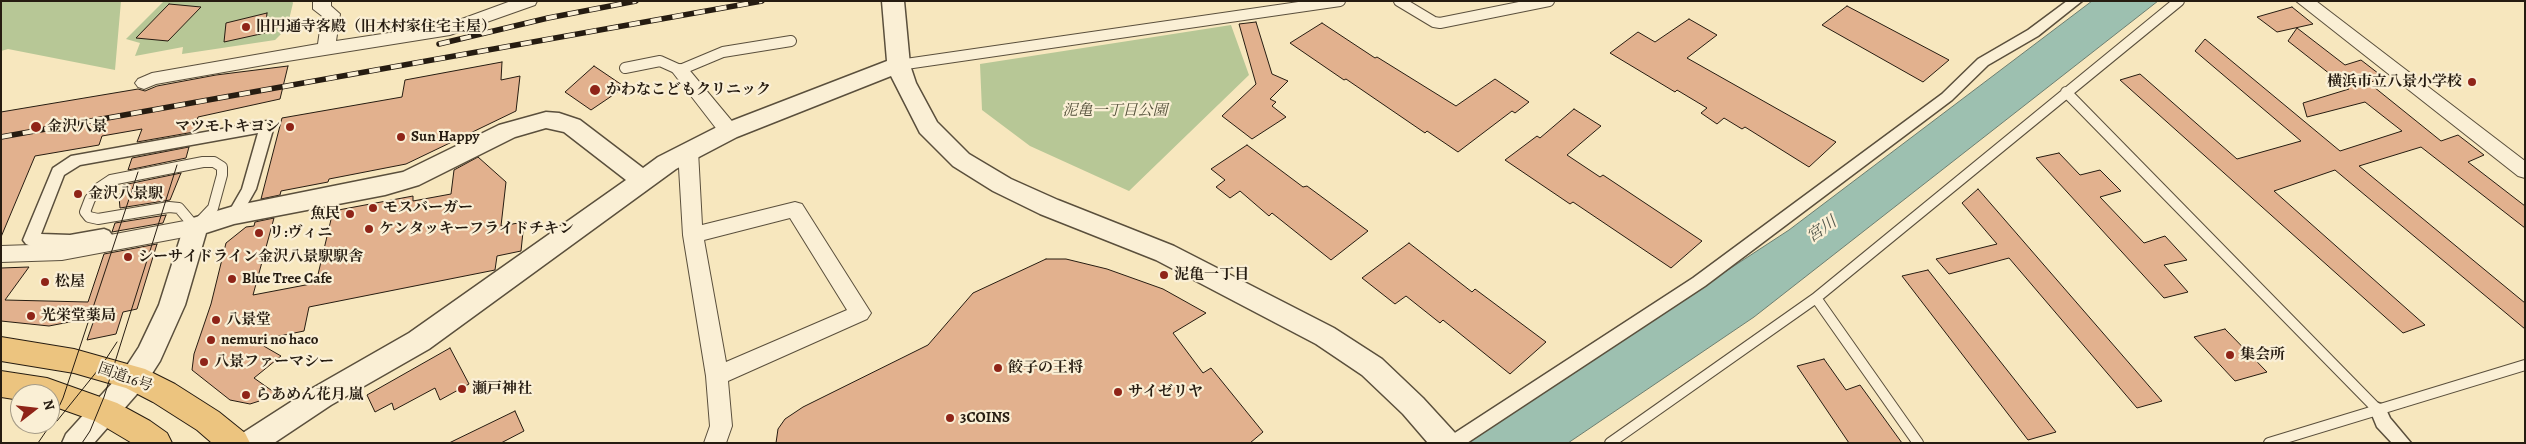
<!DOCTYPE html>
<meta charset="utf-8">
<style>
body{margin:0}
#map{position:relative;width:2526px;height:444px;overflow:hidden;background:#f7e7be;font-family:Alegreya,serif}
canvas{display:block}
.frame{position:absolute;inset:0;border:2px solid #261c11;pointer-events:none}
.north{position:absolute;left:10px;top:384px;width:50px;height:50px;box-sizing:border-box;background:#faefd5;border:1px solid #a59b87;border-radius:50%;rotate:74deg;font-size:14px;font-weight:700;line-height:20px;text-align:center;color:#261c11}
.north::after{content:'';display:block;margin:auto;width:18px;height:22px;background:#8f2418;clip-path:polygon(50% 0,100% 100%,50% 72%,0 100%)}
</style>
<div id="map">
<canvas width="2526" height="444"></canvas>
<div class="frame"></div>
<div class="north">N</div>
</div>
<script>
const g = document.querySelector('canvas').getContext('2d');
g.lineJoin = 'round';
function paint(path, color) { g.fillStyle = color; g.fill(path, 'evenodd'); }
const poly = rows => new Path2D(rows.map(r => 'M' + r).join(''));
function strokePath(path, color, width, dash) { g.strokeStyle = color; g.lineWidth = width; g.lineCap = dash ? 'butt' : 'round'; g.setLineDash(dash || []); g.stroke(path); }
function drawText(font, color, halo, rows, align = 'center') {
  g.font = font + ' Alegreya,"Noto Serif JP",serif'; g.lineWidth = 4.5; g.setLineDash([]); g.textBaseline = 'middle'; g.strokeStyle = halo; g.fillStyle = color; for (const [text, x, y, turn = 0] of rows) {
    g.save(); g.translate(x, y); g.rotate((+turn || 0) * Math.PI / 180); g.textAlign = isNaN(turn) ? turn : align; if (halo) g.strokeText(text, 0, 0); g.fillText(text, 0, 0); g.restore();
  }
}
const green = poly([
 [1,1,121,1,115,70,8,49,1,51],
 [164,1,292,1,293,3,287,28,275,40,182,54,183,47,135,56,140,43,126,39],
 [1231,25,1249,75,1129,191,1030,146,982,110,980,64]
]);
const water = poly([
 [2092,1,2158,1,1754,317,1568,443,1463,443,1789,230,2092,1]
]);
const building = poly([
 [169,4,201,7,168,41,136,38,169,4],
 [1847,6,1949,60,1923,82,1822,25,1847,6],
 [2292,7,2313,24,2277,32,2257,17,2292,7],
 [267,13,265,33,224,42,226,23,267,13],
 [1689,19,1717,35,1687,58,1836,142,1809,167,1745,127,1742,129,1724,118,1717,124,1701,113,1707,108,1677,90,1675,92,1610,53,1638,32,1655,42,1689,19],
 [1256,22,1272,74,1288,81,1270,99,1276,102,1272,106,1286,117,1252,139,1222,116,1256,84,1239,24,1256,22],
 [1322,23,1375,58,1377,57,1456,106,1495,79,1529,102,1515,113,1512,111,1458,152,1427,131,1425,133,1346,79,1344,80,1290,43,1322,23],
 [2297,28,2345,65,2361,60,2383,77,2369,83,2441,141,2458,135,2484,155,2468,162,2525,206,2525,228,2421,147,2359,166,2525,303,2525,329,2335,170,2274,191,2425,325,2403,333,2120,80,2140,74,2237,159,2301,141,2195,51,2205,39,2340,151,2402,131,2365,102,2307,117,2303,103,2349,89,2288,41,2297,28],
 [502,62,501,80,520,76,516,111,458,139,461,142,456,144,456,140,406,164,329,179,328,182,281,191,280,195,261,199,282,118,402,97,405,80,502,62],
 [288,66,280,99,198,117,194,132,137,142,142,129,102,136,99,145,35,156,1,237,1,112,138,89,145,91,157,86,216,75,288,66],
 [594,66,625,87,591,110,565,92,594,66],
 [1574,109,1601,126,1567,155,1600,177,1603,175,1702,241,1671,268,1573,202,1570,204,1505,160,1537,136,1540,138,1574,109],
 [1247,145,1303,187,1307,186,1368,231,1331,260,1272,213,1269,216,1240,191,1230,198,1216,187,1225,180,1211,169,1247,145],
 [189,147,186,158,128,170,132,158,189,147],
 [2059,153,2080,175,2100,170,2121,191,2100,197,2144,243,2165,236,2187,260,2164,265,2188,292,2164,298,2036,158,2059,153],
 [478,157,506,182,501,226,524,222,521,251,497,256,495,270,309,307,304,331,255,341,281,356,254,378,278,395,250,404,230,400,192,370,194,354,211,304,226,243,246,227,254,226,255,222,274,218,253,295,316,283,333,211,413,196,413,201,451,194,454,170,478,157],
 [181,173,170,200,120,208,119,197,123,185,181,173],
 [1978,189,2162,401,2137,408,2009,258,1949,274,1936,259,1997,244,1962,203,1978,189],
 [166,215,163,223,112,232,115,223,166,215],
 [1409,243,1472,292,1475,289,1546,342,1510,374,1443,320,1440,323,1406,296,1395,304,1362,278,1409,243],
 [157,244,137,309,123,312,116,334,87,340,95,317,49,326,1,321,1,268,29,267,5,300,88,302,104,254,157,244],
 [1046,259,1066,259,1107,269,1163,289,1206,313,1173,333,1203,373,1211,368,1263,432,1250,443,776,443,778,429,785,419,803,407,928,345,973,293,1046,259],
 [1928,270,2056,432,2028,440,1902,276,1928,270],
 [2225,329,2267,372,2235,381,2194,337,2225,329],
 [450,348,469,384,440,400,435,388,394,410,392,403,375,412,367,395,450,348],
 [1824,359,1846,390,1860,385,1902,443,1849,443,1797,366,1824,359],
 [515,411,524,431,501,443,449,443,515,411]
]);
const service = poly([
 [1399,1,1434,22,1440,23,1549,1],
 [899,65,1340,1],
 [625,68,660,61,680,70,723,52,791,41],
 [2066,92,2378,410],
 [203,162,214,162,222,167,222,175,213,208,195,227,179,208,169,207,98,219,89,217,85,212,90,199,99,188,111,180,203,162],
 [1816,298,1918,443],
 [1610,443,1816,298,2179,1],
 [2269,443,2525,365]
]);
const pedestrian = poly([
 [2067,1,2082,1,2038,36,1988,65,1952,100,1705,286,1467,443,1445,443,1447,438,1693,278,1942,94,1978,59,2028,30,2067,1],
 [267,121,274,126,256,189,239,219,234,221,229,219,227,215,242,189,258,133,80,165,64,175,41,234,70,235,104,229,109,231,112,235,109,239,70,247,31,246,26,244,23,240,53,168,71,156,267,121],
 [2378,403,2384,405,2390,418,2411,443,2392,443,2377,427,2370,410,2372,405,2378,403]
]);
const minor = poly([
 [313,1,331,1,331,6,340,14,336,41,448,24,511,1,537,1,535,5,450,35,275,63,156,84,144,89,138,87,135,83,138,79,152,73,318,44,322,16,313,9,313,1],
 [2296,1,2316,1,2525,161,2525,178,2518,176,2296,1],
 [680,64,686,66,736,126,738,131,736,136,729,138,722,136,674,74,671,70,674,66,680,64],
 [688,144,695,146,698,151,702,225,795,202,802,204,871,313,867,319,728,381,732,426,726,443,704,443,710,426,706,376,683,235,678,151,681,146,688,144],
 [790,218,847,310,726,362,704,240,790,218],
 [195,219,202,222,205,227,202,232,195,235,62,260,1,262,1,246,62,244,195,219]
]);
const tertiary = poly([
 [882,1,904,1,910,65,916,83,937,122,969,154,1011,179,1058,200,1174,246,1334,328,1382,359,1423,398,1456,434,1460,443,1428,443,1403,414,1362,375,1316,344,1156,260,1040,214,993,191,953,166,920,133,891,76,737,137,676,169,429,349,331,405,274,443,237,443,241,434,311,389,409,333,626,180,564,132,546,128,515,137,419,185,385,195,234,224,206,233,185,305,160,361,144,386,94,443,62,443,66,434,124,370,139,347,159,305,186,220,234,206,403,172,499,125,546,112,559,113,580,120,643,168,658,157,721,125,887,61,882,1]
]);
const trunk = poly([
 [1,337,74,349,145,369,175,384,219,412,245,433,250,443,212,443,197,430,153,402,126,388,74,373,1,361,1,337],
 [1,371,47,378,117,403,150,421,167,433,172,443,132,443,95,421,50,405,50,394,20,394,20,400,1,397,1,371]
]);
const tram = poly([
 [57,421,102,365,117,342],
 [38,443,51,424,63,398,138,172],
 [82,443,90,431,104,397,177,165]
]);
const rail = poly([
 [439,44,548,18,636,1],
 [1,137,762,1]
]);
const markers = [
 [246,27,5,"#8f2418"],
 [2472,82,5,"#8f2418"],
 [595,90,6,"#8f2418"],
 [36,127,6,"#8f2418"],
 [290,127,5,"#8f2418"],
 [401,137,5,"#8f2418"],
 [78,194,5,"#8f2418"],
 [373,208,5,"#8f2418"],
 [350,214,5,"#8f2418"],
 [369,229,5,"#8f2418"],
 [259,233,5,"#8f2418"],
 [128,257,5,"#8f2418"],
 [1164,275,5,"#8f2418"],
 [232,279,5,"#8f2418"],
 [45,282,5,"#8f2418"],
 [31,316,5,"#8f2418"],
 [216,320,5,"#8f2418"],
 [211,340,5,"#8f2418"],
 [2230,355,5,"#8f2418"],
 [204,362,5,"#8f2418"],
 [998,368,5,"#8f2418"],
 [462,389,5,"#8f2418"],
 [1118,392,5,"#8f2418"],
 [246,395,5,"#8f2418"],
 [950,418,5,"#8f2418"]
];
const poiNames = [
 ["旧円通寺客殿（旧木村家住宅主屋）",256,27],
 ["横浜市立八景小学校",2462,82,"right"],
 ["かわなこどもクリニック",606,90],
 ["金沢八景",47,127],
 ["マツモトキヨシ",280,127,"right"],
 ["Sun Happy",411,137],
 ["金沢八景駅",88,194],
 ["モスバーガー",383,208],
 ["魚民",340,214,"right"],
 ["ケンタッキーフライドチキン",379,229],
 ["リ:ヴィニ",269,233],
 ["シーサイドライン金沢八景駅駅舎",138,257],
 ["泥亀一丁目",1174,275],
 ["Blue Tree Cafe",242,279],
 ["松屋",55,282],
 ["光栄堂薬局",41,316],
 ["八景堂",226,320],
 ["nemuri no haco",221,340],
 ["集会所",2240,355],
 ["八景ファーマシー",214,362],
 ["餃子の王将",1008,368],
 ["瀬戸神社",472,389],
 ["サイゼリヤ",1128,392],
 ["らあめん花月 嵐",256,395],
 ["3COINS",960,418]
];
const parkNames = [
 ["泥亀一丁目公園",1115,111]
];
const streetNames = [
 ["国道16号",125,378,20]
];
const waterNames = [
 ["宮川",1822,230,-35]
];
paint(green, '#b7c796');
paint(water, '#9dc0b0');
strokePath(water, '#6d7e70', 1);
paint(building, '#e2b18e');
strokePath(building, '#261c11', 1);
strokePath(service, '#5a4f3c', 12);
strokePath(pedestrian, '#5a4f3c', 3);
strokePath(minor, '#5a4f3c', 2);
strokePath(tertiary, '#5a4f3c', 3);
strokePath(trunk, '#261c11', 2);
strokePath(service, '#faefd5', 10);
paint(pedestrian, '#faefd5');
paint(minor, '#faefd5');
paint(tertiary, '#faefd5');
paint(trunk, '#ecc47f');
strokePath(tram, '#261c11', 1);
strokePath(rail, '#261c11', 5.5);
strokePath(rail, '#faefd5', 4, [11]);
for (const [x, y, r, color] of markers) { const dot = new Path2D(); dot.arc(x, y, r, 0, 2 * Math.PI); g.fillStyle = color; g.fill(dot); strokePath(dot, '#faefd5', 2); }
drawText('bold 15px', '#261c11', '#faefd5', poiNames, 'left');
drawText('italic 15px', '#524f39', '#faefd5', parkNames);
drawText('15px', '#261c11', '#faefd5', streetNames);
drawText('italic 16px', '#505549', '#faefd5', waterNames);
</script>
